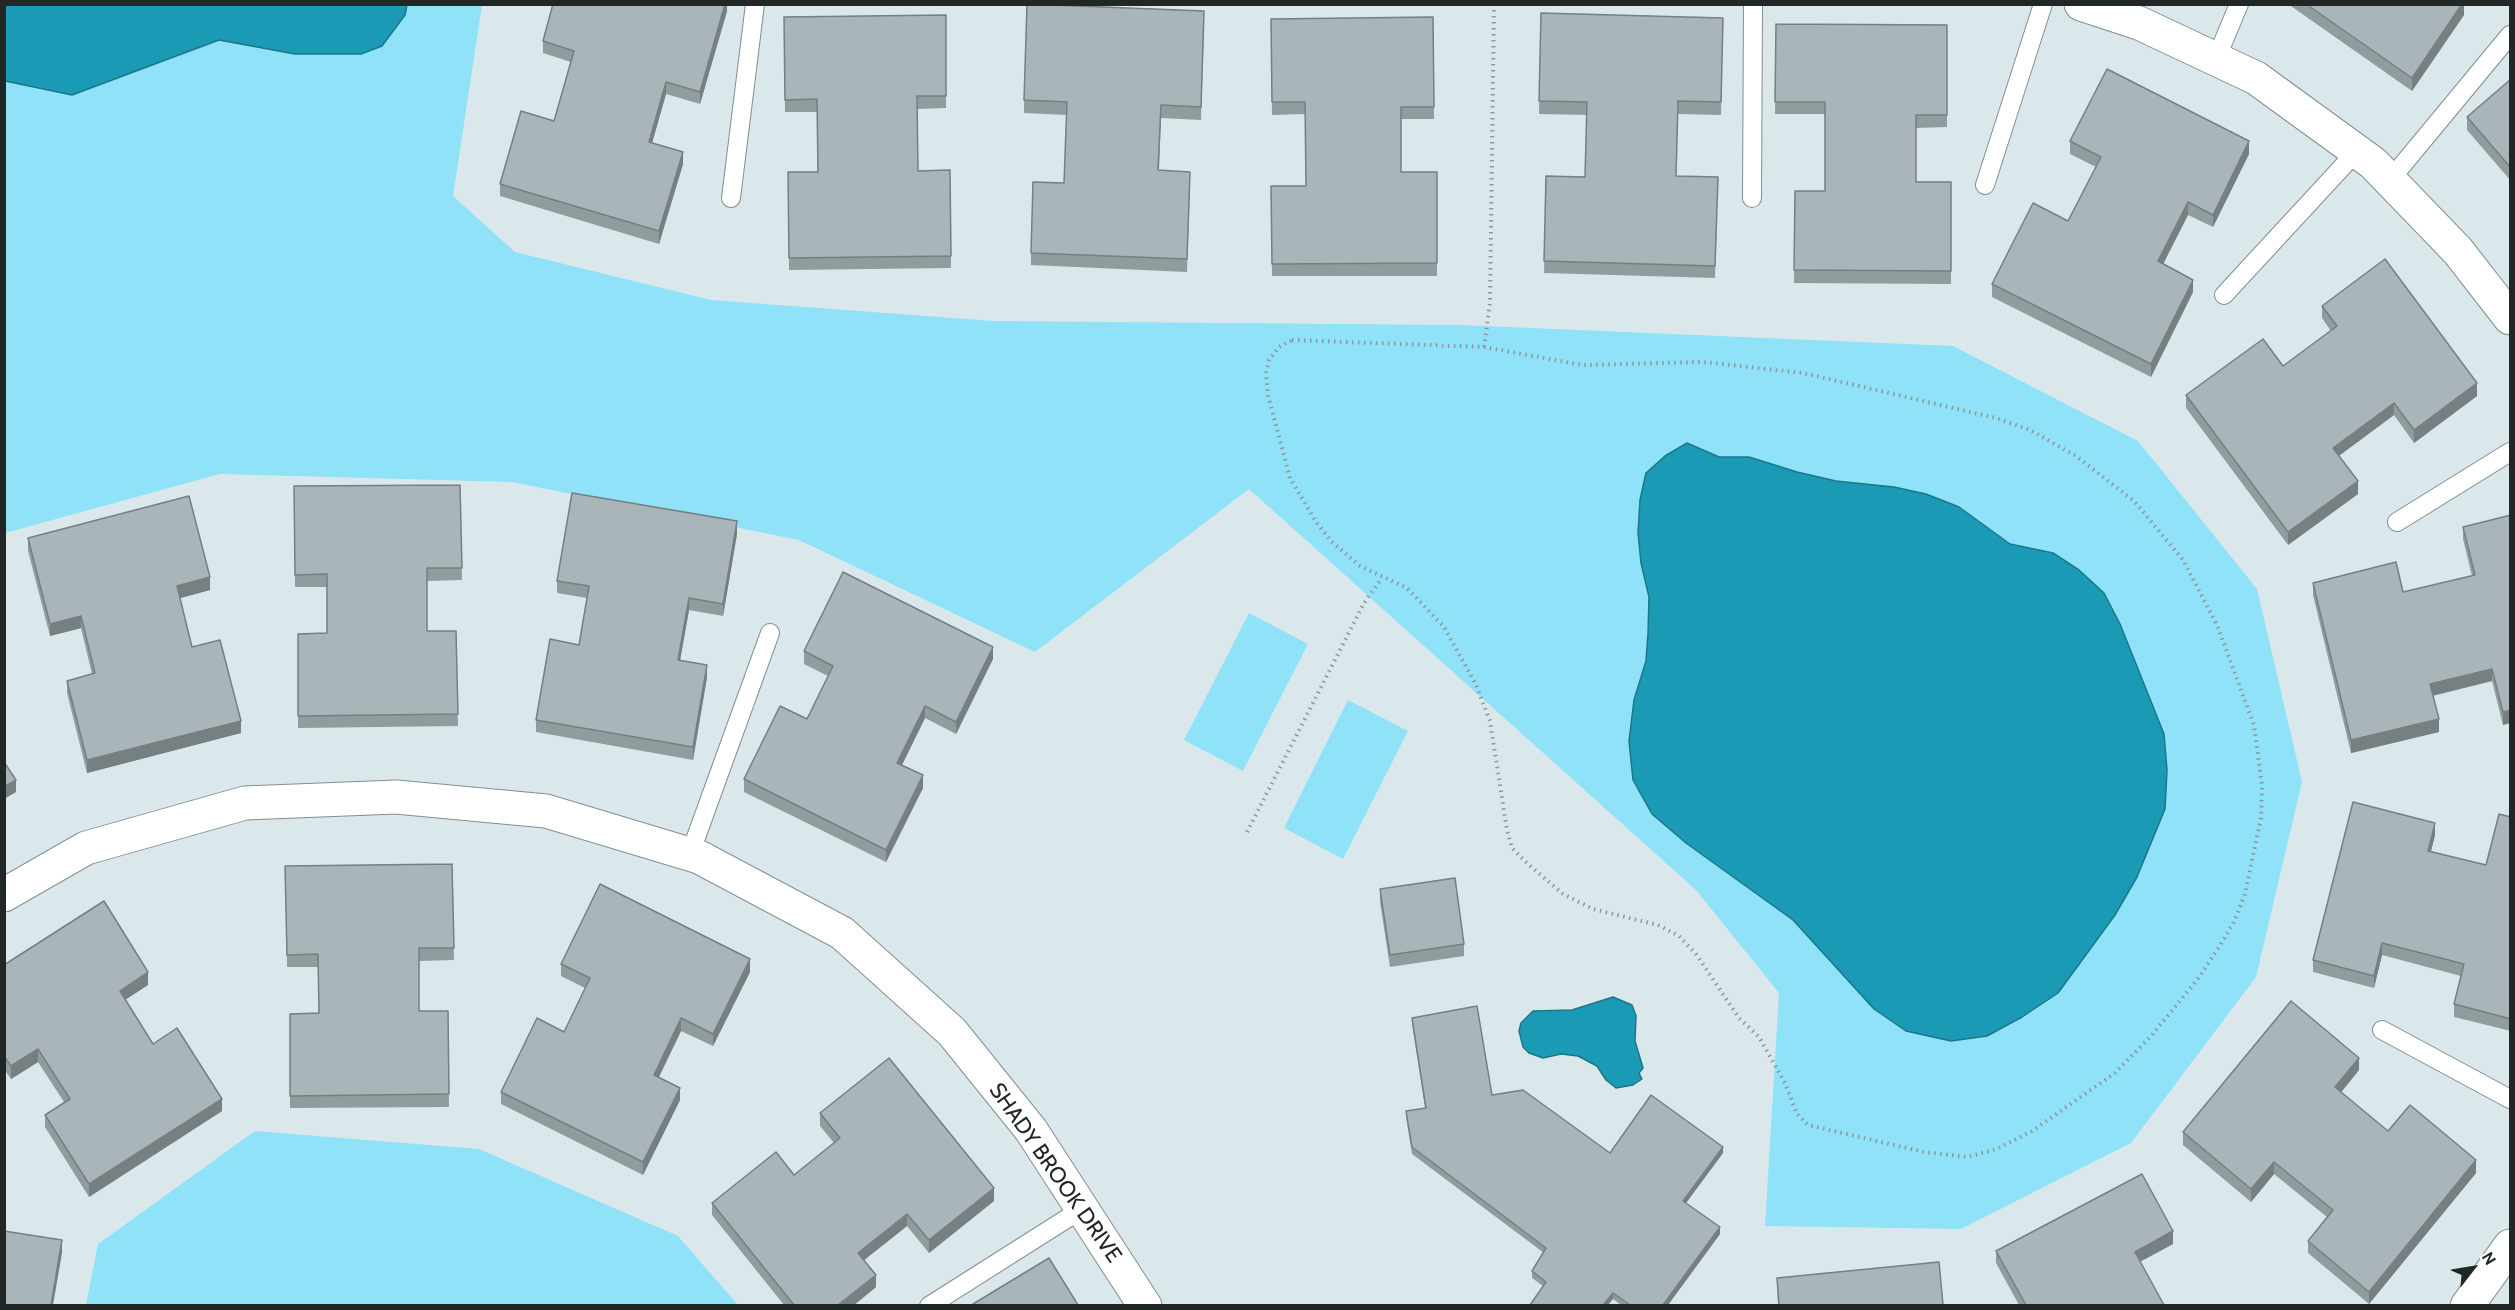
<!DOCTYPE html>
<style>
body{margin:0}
#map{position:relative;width:2515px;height:1310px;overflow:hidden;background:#dbe8eb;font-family:Cabin,sans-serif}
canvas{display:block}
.frame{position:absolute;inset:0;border:6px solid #212627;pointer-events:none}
.north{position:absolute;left:2443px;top:1238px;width:60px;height:60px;-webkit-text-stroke:4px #fff;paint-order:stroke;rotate:59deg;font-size:16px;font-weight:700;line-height:24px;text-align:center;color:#212627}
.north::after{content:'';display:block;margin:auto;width:21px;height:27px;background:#212627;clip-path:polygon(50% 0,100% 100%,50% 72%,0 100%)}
</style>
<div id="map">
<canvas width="2515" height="1310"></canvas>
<div class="frame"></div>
<div class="north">N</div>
</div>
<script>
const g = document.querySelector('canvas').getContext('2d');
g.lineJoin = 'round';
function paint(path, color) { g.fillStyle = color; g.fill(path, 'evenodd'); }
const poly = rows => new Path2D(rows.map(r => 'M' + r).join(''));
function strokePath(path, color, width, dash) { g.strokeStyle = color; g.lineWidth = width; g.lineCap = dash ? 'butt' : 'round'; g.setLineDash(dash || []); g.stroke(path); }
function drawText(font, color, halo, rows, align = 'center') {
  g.font = font + ' Cabin,sans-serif'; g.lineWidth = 5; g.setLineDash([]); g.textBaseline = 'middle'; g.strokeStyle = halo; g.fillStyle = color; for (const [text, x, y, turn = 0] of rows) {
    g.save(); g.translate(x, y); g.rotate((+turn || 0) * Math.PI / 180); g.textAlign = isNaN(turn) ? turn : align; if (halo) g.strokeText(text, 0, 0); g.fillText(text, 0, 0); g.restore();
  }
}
const green = poly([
 [407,5,482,5,453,196,515,252,711,300,994,321,1461,325,1953,346,2138,441,2257,589,2302,782,2256,977,2131,1143,1961,1229,1765,1226,1779,993,1696,890,1249,489,1035,652,799,540,512,482,220,474,5,533,5,81,72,95,219,40,295,54,405,15],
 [1687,443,1719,457,1836,481,1894,487,1926,494,1959,507,2010,544,2053,553,2104,593,2120,624,2164,734,2165,809,2137,877,2115,915,2058,993,1847,980,1793,920,1686,843,1633,780,1629,741,1634,700,1646,661,1649,597,1641,563,1638,533],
 [1249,613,1308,644,1243,771,1184,740],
 [1348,700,1408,731,1343,859,1284,828],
 [255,1131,479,1149,678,1236,738,1305,86,1305,98,1244]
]);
const water = poly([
 [5,4,407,4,407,5,405,15,382,46,361,54,295,54,219,40,72,95,5,81,5,4],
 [1687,443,1719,457,1749,457,1797,472,1836,481,1894,487,1926,494,1959,507,2010,544,2053,553,2079,570,2104,593,2120,624,2164,734,2167,770,2165,809,2137,877,2115,915,2058,993,2022,1017,1987,1036,1951,1041,1906,1031,1874,1009,1793,920,1686,843,1652,814,1633,780,1629,741,1634,700,1646,661,1648,633,1649,597,1641,563,1638,533,1640,500,1646,473,1665,456,1687,443],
 [1613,997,1632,1005,1636,1016,1635,1041,1643,1068,1639,1073,1642,1079,1633,1085,1616,1088,1606,1080,1597,1066,1578,1056,1561,1054,1543,1058,1529,1053,1523,1047,1519,1031,1521,1023,1533,1011,1572,1010,1613,997]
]);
const path = poly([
 [1292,340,1484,347,1582,365,1703,362,1803,373,1996,418,2030,430,2076,456,2134,501,2183,560,2217,625,2254,725,2262,786,2261,818,2245,894,2233,924,2217,950,2197,980,2152,1035,2115,1073,2032,1131,1997,1149,1967,1157,1924,1152,1808,1125,1797,1114,1785,1083,1759,1037,1739,1018,1696,954,1679,936,1658,925,1593,909,1563,894,1528,864,1512,848,1507,830,1490,721,1476,685,1444,627,1407,588,1360,566,1331,541,1316,522,1290,478,1268,395,1266,373,1269,360,1279,347,1292,340],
 [1484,347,1490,303,1494,4],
 [1247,832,1364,603,1382,578]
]);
const service = poly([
 [2216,59,2239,4],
 [2390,180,2510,35],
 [1985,185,2043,4],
 [731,198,755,4],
 [1752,198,1753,4],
 [2224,295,2357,151],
 [2397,522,2510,452],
 [690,854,770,633],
 [2382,1030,2510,1099],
 [929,1306,1082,1209]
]);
const minor = poly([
 [2081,4,2139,23,2256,78,2373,163,2458,251,2510,318],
 [4,895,86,848,245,803,396,797,546,811,699,857,842,933,952,1032,1031,1130,1145,1306],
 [2467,1306,2510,1246]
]);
const wall = poly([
 [727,4,727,11,700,104,666,94,652,143,683,164,659,244,500,196,500,184,554,121,571,62,543,53,543,41],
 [2288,4,2464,4,2464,15,2412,91],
 [1541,13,1723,18,1721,115,1678,114,1676,176,1718,177,1715,278,1544,273,1546,176,1585,177,1587,115,1539,114],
 [946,15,946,108,917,109,918,171,950,170,951,268,789,270,788,172,818,172,817,112,785,112,784,17],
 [1433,17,1434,119,1401,119,1401,172,1437,172,1437,276,1272,276,1271,186,1306,186,1305,114,1272,115,1271,19],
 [1204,24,1201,120,1161,118,1159,170,1190,184,1187,272,1031,265,1031,253,1064,183,1067,115,1024,113,1024,100],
 [1776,24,1947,25,1947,127,1916,128,1916,182,1951,182,1951,284,1794,283,1795,191,1825,191,1825,114,1775,114],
 [2511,79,2511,181,2467,130,2467,117],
 [2070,141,2249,154,2213,227,2188,215,2163,264,2193,292,2151,377,1992,297,1992,284,2068,221,2096,167,2070,154],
 [2322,306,2477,396,2414,443,2394,415,2339,456,2358,494,2288,545,2186,408,2186,395,2283,366,2331,331,2322,318],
 [460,485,462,580,427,581,427,631,456,631,458,726,298,728,298,634,327,633,327,587,295,587,294,486],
 [2511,515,2503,725,2492,681,2433,696,2439,732,2351,753,2313,595,2313,583,2403,592,2472,576,2463,539,2463,527],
 [737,534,723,616,689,610,680,660,707,677,693,760,536,732,536,720,579,645,587,598,557,593,557,581],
 [28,538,210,590,180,598,192,647,241,733,87,773,67,693,67,681,92,674,81,628,50,636,28,551],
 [804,651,993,659,956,734,925,718,902,765,923,788,886,862,744,792,744,779,807,719,828,676,804,664],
 [2511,817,2511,1031,2454,1017,2454,1004,2461,976,2382,955,2374,988,2313,972,2313,960,2435,835,2431,851,2486,865],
 [452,864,454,960,419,961,419,1011,448,1011,449,1107,290,1108,290,1014,319,1013,318,967,287,967,285,866],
 [1380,889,1464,944,1464,956,1390,967,1380,902],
 [561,964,750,972,713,1046,681,1031,659,1077,680,1100,643,1175,501,1104,501,1092,564,1032,585,988,561,976],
 [4,965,148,985,125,1000,153,1044,222,1111,89,1197,45,1127,45,1115,64,1102,38,1062,11,1079,4,1069],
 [1412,1018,1492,1095,1610,1153,1723,1153,1686,1203,1720,1234,1668,1305,1621,1305,1613,1299,1543,1286,1532,1278,1532,1271,1544,1253,1412,1154,1406,1117,1406,1111,1425,1108,1412,1024],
 [2359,1070,2341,1092,2388,1131,2476,1173,2369,1304,2308,1253,2308,1241,2327,1217,2274,1174,2251,1202,2183,1145,2183,1132],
 [820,1113,994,1201,929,1253,907,1226,864,1260,876,1287,854,1305,784,1305,712,1215,712,1203,794,1175,834,1143,820,1126],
 [2173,1244,2140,1262,2164,1305,2019,1305,1996,1263,1996,1251],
 [1777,1278,1943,1305,1778,1305]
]);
const shadedWall = poly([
 [725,4,727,4,727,11,700,104,700,92],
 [2462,4,2464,4,2464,15,2412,91,2412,78],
 [666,82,666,94,649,154,649,142],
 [2249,141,2249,154,2213,227,2213,215],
 [683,152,683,164,659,244,659,231],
 [2188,202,2188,215,2158,274,2158,261],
 [2193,280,2193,292,2151,377,2151,364],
 [2477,383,2477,396,2414,443,2414,430],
 [2394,403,2394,415,2333,460,2333,448],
 [2358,481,2358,494,2288,545,2288,532],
 [737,521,737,534,723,616,723,604],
 [210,577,210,590,177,599,177,586],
 [689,598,689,610,678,672,678,660],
 [81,616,81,628,50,636,50,624],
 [993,647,993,659,956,734,956,722],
 [707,665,707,677,693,760,693,747],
 [2492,669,2492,681,2430,696,2430,684],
 [925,706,925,718,897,775,897,763],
 [2511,710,2511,723,2503,725,2503,712],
 [2439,719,2439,732,2351,753,2351,740],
 [241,721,241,733,87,773,87,760],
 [923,775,923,788,886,862,886,850],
 [16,780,16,792,4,799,4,787],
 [2435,823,2435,835,2428,863,2428,851],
 [2382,943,2382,955,2374,988,2374,976],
 [750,959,750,972,713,1046,713,1034],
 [148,972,148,985,120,1003,120,991],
 [681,1018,681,1031,654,1087,654,1075],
 [38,1049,38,1062,11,1079,11,1066],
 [2359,1058,2359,1070,2335,1100,2335,1087],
 [680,1088,680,1100,643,1175,643,1162],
 [222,1099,222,1111,89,1197,89,1184],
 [1723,1147,1723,1153,1683,1207,1683,1201],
 [2476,1160,2476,1173,2369,1304,2369,1292],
 [2274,1162,2274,1174,2251,1202,2251,1189],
 [994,1188,994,1201,929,1253,929,1240],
 [907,1214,907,1226,858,1265,858,1253],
 [1720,1227,1720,1234,1668,1305,1663,1305],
 [2173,1231,2173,1244,2135,1264,2135,1252],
 [62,1240,62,1253,53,1305,51,1305],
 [876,1275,876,1287,854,1305,838,1305],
 [1613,1293,1613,1299,1608,1305,1603,1305]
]);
const building = poly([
 [553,4,725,4,700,92,666,82,649,142,683,152,659,231,500,184,521,111,554,121,574,51,543,41,553,4],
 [1027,4,1204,11,1201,107,1161,105,1158,170,1190,172,1187,259,1031,253,1033,182,1064,183,1067,102,1024,100,1027,4],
 [2306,4,2462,4,2412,78,2306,4],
 [1541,13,1723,18,1721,102,1678,101,1676,176,1718,177,1715,266,1544,261,1546,176,1585,177,1587,102,1539,101,1541,13],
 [946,15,946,96,917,96,918,171,950,170,951,256,789,258,788,172,818,172,817,99,785,100,784,17,946,15],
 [1433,17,1434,107,1401,107,1401,172,1437,172,1437,263,1272,264,1271,186,1306,186,1305,102,1272,102,1271,19,1433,17],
 [1776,24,1947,25,1947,115,1916,115,1916,182,1951,182,1951,271,1794,270,1795,191,1825,191,1825,102,1775,102,1776,24],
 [2107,69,2249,141,2213,215,2188,202,2158,261,2193,280,2151,364,1992,284,2033,203,2068,221,2101,157,2070,141,2107,69],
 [2511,79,2511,168,2467,117,2511,79],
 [2385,259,2477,383,2414,430,2394,403,2333,448,2358,481,2288,532,2186,395,2263,339,2283,366,2337,326,2322,306,2385,259],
 [460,485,462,568,427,568,427,631,456,631,458,714,298,716,298,634,327,633,327,574,295,575,294,486,460,485],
 [572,493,737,521,723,604,689,598,678,660,707,665,693,747,536,720,550,639,579,645,589,586,557,581,572,493],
 [189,496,210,577,177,586,192,647,220,640,241,721,87,760,67,681,95,673,81,616,50,624,28,538,189,496],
 [2511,515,2511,710,2503,712,2492,669,2430,684,2439,719,2351,740,2313,583,2396,562,2403,592,2475,575,2463,527,2511,515],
 [843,572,993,647,956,722,925,706,897,763,923,775,886,850,744,779,780,706,807,719,833,666,804,651,843,572],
 [4,762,16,780,4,787,4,762],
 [2353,802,2435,823,2428,851,2486,865,2499,814,2511,817,2511,1019,2454,1004,2464,964,2382,943,2374,976,2313,960,2353,802],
 [452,864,454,948,419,948,419,1011,448,1011,449,1094,290,1096,290,1014,319,1013,318,954,287,955,285,866,452,864],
 [1455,878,1464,944,1390,955,1380,889,1455,878],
 [600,884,750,959,713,1034,681,1018,654,1075,680,1088,643,1162,501,1092,537,1018,564,1032,590,978,561,964,600,884],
 [104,901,148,972,120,991,153,1044,177,1028,222,1099,89,1184,45,1115,70,1099,38,1049,11,1066,4,1056,4,965,104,901],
 [2291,1001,2359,1058,2335,1087,2388,1131,2410,1105,2476,1160,2369,1292,2308,1241,2333,1210,2274,1162,2251,1189,2183,1132,2291,1001],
 [1477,1006,1492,1095,1523,1090,1610,1153,1651,1095,1723,1147,1683,1201,1720,1227,1663,1305,1630,1305,1613,1293,1603,1305,1530,1305,1546,1282,1532,1271,1546,1248,1412,1147,1406,1111,1426,1108,1412,1018,1477,1006],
 [889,1058,994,1188,929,1240,907,1214,858,1253,876,1275,838,1305,794,1305,712,1203,776,1152,794,1175,840,1138,820,1113,889,1058],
 [2142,1174,2173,1231,2135,1252,2164,1305,2026,1305,1996,1251,2142,1174],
 [4,1231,62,1240,51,1305,4,1305,4,1231],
 [1049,1258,1078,1305,974,1305,973,1304,1049,1258],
 [1939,1262,1943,1305,1779,1305,1777,1278,1939,1262]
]);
const streetNames = [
 ["SHADY BROOK DRIVE",1055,1173,55]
];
paint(green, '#90e2f9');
paint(water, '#1a9ab5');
strokePath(water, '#1c778a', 1.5);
strokePath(service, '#838f92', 20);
strokePath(minor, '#838f92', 35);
strokePath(path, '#8e9799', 4, [1.5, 4.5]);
strokePath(service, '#fff', 18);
strokePath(minor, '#fff', 33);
paint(wall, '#919c9f');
paint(shadedWall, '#767f82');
paint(building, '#a9b5b9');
strokePath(building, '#767f82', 1.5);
drawText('22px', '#212627', '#fff', streetNames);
</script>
